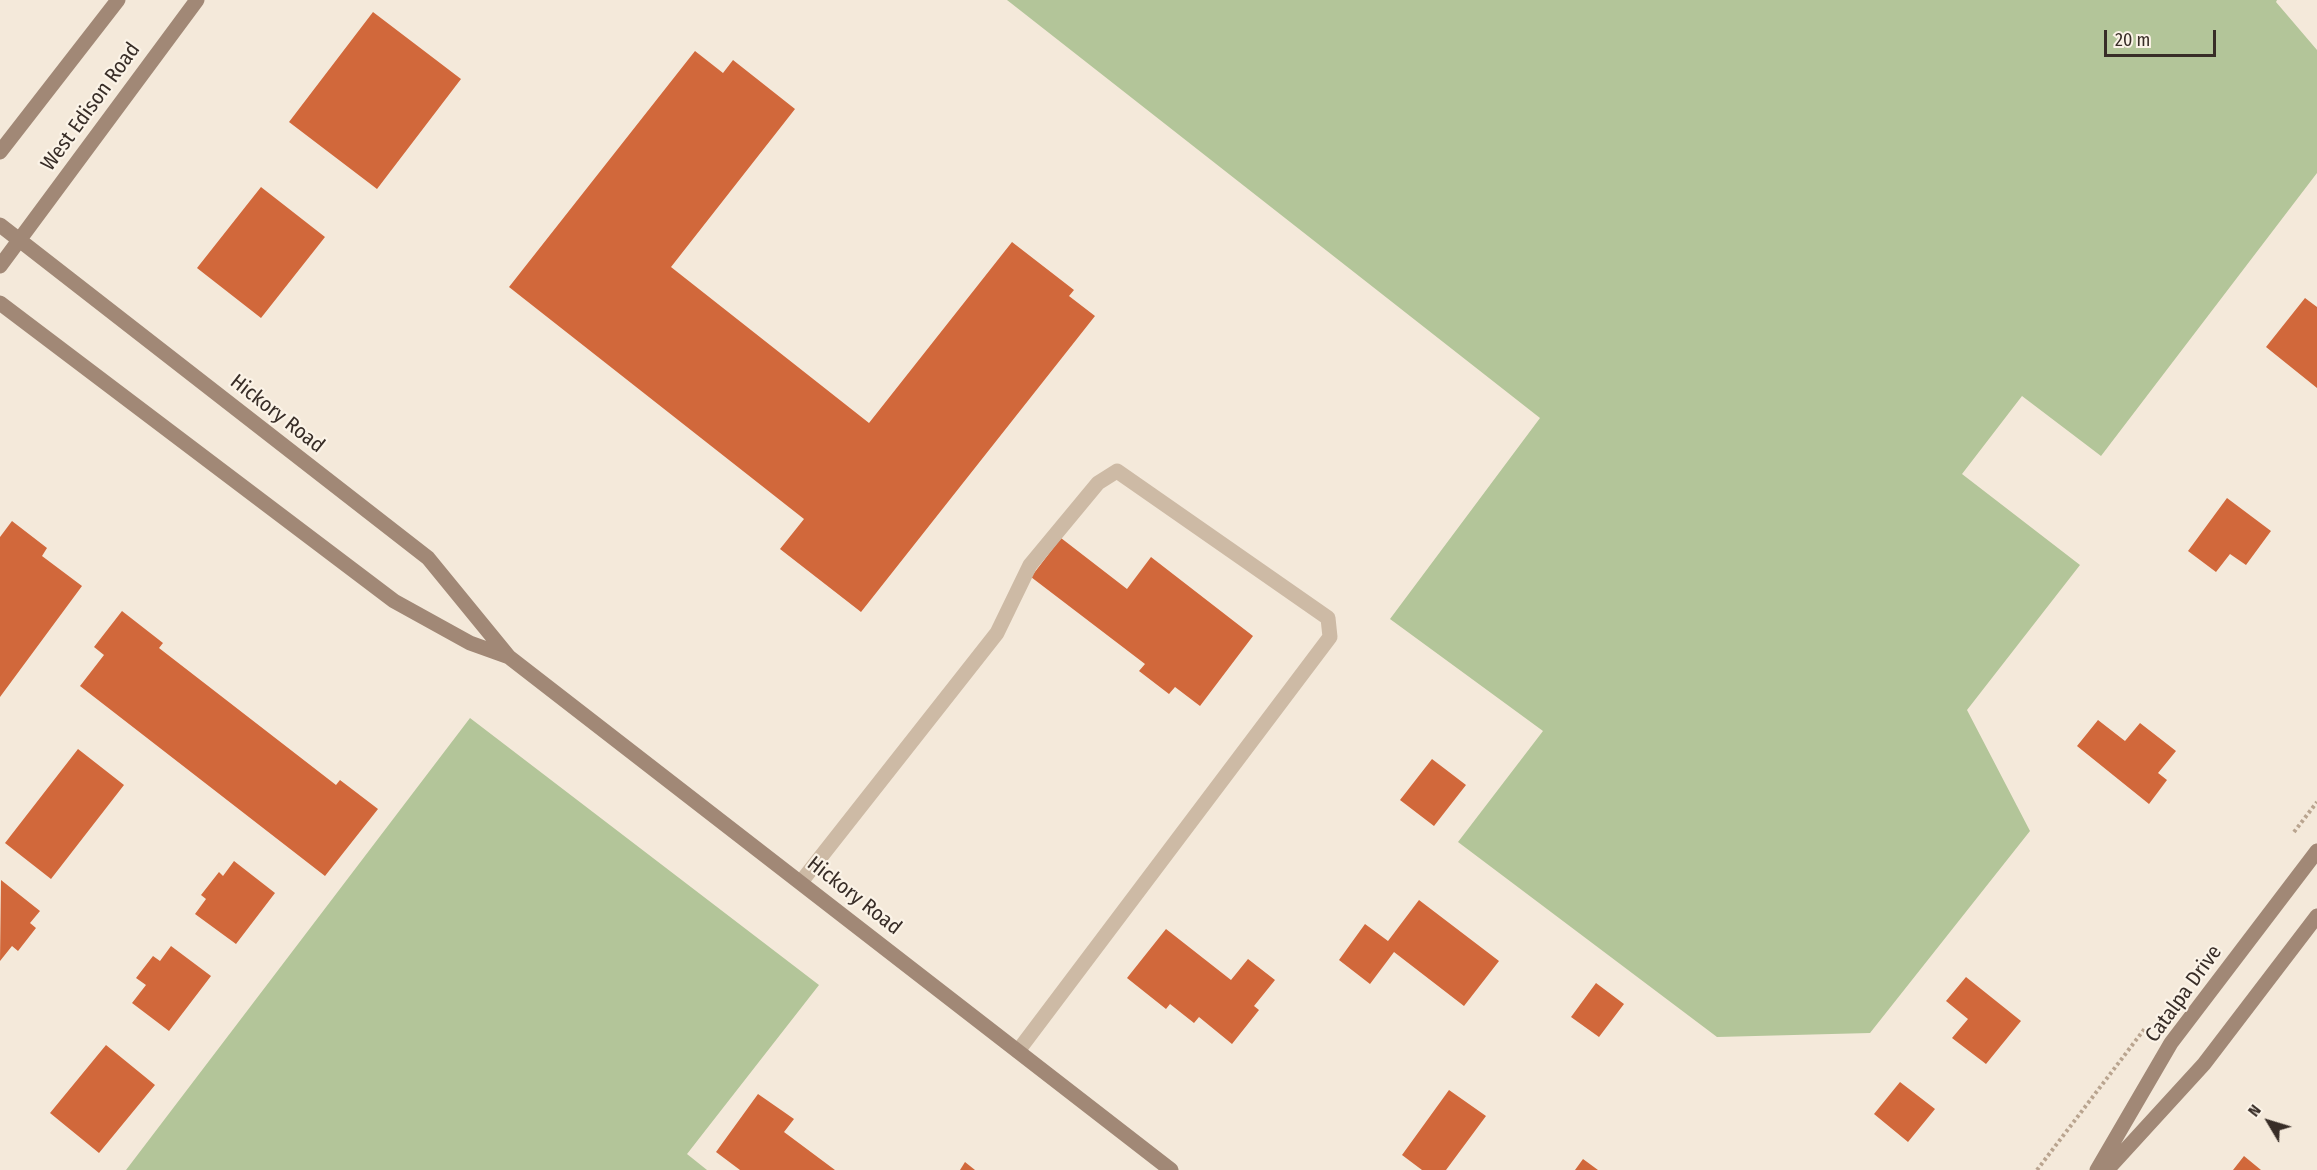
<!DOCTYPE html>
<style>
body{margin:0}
#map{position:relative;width:2317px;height:1170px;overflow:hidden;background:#f4e9da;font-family:"Fira Sans Condensed",sans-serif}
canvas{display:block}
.north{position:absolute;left:2239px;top:1092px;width:60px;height:60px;-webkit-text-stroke:4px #fbf3e7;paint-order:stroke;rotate:308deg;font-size:16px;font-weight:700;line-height:24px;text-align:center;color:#382d27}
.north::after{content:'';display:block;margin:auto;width:21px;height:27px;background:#382d27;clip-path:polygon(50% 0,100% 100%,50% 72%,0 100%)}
.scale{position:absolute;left:2104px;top:30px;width:112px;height:27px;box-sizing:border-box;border:3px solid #382d27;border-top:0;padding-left:8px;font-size:18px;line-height:21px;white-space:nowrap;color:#382d27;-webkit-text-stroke:4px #fbf3e7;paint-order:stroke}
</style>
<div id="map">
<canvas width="2317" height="1170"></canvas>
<div class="north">N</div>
<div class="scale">20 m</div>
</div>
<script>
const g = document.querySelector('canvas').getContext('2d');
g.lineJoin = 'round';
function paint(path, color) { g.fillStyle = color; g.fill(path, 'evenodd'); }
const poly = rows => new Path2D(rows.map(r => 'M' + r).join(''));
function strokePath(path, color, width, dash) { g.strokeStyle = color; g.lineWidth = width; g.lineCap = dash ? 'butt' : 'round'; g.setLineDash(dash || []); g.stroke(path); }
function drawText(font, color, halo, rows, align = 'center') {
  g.font = font + ' "Fira Sans Condensed",sans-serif'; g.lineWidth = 4.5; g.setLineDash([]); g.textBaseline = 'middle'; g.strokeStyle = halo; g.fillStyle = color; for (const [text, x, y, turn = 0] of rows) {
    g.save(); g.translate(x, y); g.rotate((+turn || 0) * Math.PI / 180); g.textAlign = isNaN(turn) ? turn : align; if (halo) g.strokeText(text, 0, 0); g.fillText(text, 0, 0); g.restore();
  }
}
const green = poly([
 [1007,0,2277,0,2276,2,2317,50,2317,173,2101,456,2022,396,1962,474,2080,565,1967,710,2030,831,1870,1033,1717,1037,1458,842,1543,731,1390,619,1540,418],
 [470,718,819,985,687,1154,707,1170,126,1170]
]);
const building = poly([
 [373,12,461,79,377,189,289,122],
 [695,51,723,73,733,60,795,109,671,267,869,423,1012,242,1074,290,1069,296,1095,316,861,612,780,549,804,519,509,287],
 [261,187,325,237,261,318,197,268],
 [2305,298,2317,307,2317,388,2266,347],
 [2227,498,2271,531,2246,565,2230,554,2216,572,2188,551],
 [12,521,47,548,42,556,82,586,0,697,0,537],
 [1061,538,1127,589,1151,557,1253,636,1200,706,1175,687,1169,694,1139,671,1145,664,1031,577],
 [122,611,163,643,159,648,336,785,340,780,378,809,325,876,80,686,104,655,94,647],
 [2098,720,2125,741,2140,723,2176,751,2158,773,2167,780,2149,804,2077,746],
 [78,749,124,785,51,879,5,843],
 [1432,759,1466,785,1434,826,1400,800],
 [234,861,275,893,236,944,195,914,206,899,201,895,219,872,223,876],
 [1,880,40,911,30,923,36,928,18,951,12,946,0,961],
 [1419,900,1499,961,1464,1006,1394,952,1370,984,1339,960,1365,924,1388,941],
 [1166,929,1231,980,1248,959,1275,980,1254,1006,1259,1010,1232,1044,1199,1017,1194,1023,1170,1004,1166,1009,1127,978],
 [171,946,211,976,169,1031,132,1003,146,985,136,978,153,956,160,961],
 [1966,977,2021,1021,1986,1064,1952,1038,1968,1019,1946,1001],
 [1596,983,1624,1004,1599,1037,1571,1017],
 [106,1045,155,1085,99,1153,50,1113],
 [1900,1082,1935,1109,1908,1142,1874,1114],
 [1449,1090,1486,1116,1446,1170,1422,1170,1402,1155],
 [758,1094,794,1119,784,1132,835,1170,740,1170,716,1152],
 [2244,1156,2261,1170,2233,1170],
 [1583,1159,1598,1170,1575,1170],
 [965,1162,975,1170,960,1170]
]);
const path = poly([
 [2294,832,2317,802],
 [2037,1170,2146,1027]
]);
const lane = poly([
 [801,882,997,633,1030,565,1098,483,1117,471,1328,618,1330,637,1018,1051]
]);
const secondary = poly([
 [0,152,118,0],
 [0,225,428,558,509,657,1171,1170],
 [0,266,197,0],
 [0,303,394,601,470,643,509,657],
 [2097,1170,2171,1043,2317,851],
 [2107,1170,2204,1064,2317,916]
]);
const streetNames = [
 ["West Edison Road",91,107,-54],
 ["Hickory Road",277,414,38],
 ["Hickory Road",854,896,38],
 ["Catalpa Drive",2184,994,-54]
];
paint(green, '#b3c599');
paint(building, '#d1683b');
strokePath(path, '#b9a48f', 4, [3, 3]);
strokePath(lane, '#cdbaa5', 15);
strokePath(secondary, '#a18876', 15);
drawText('21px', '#382d27', '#fbf3e7', streetNames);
</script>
